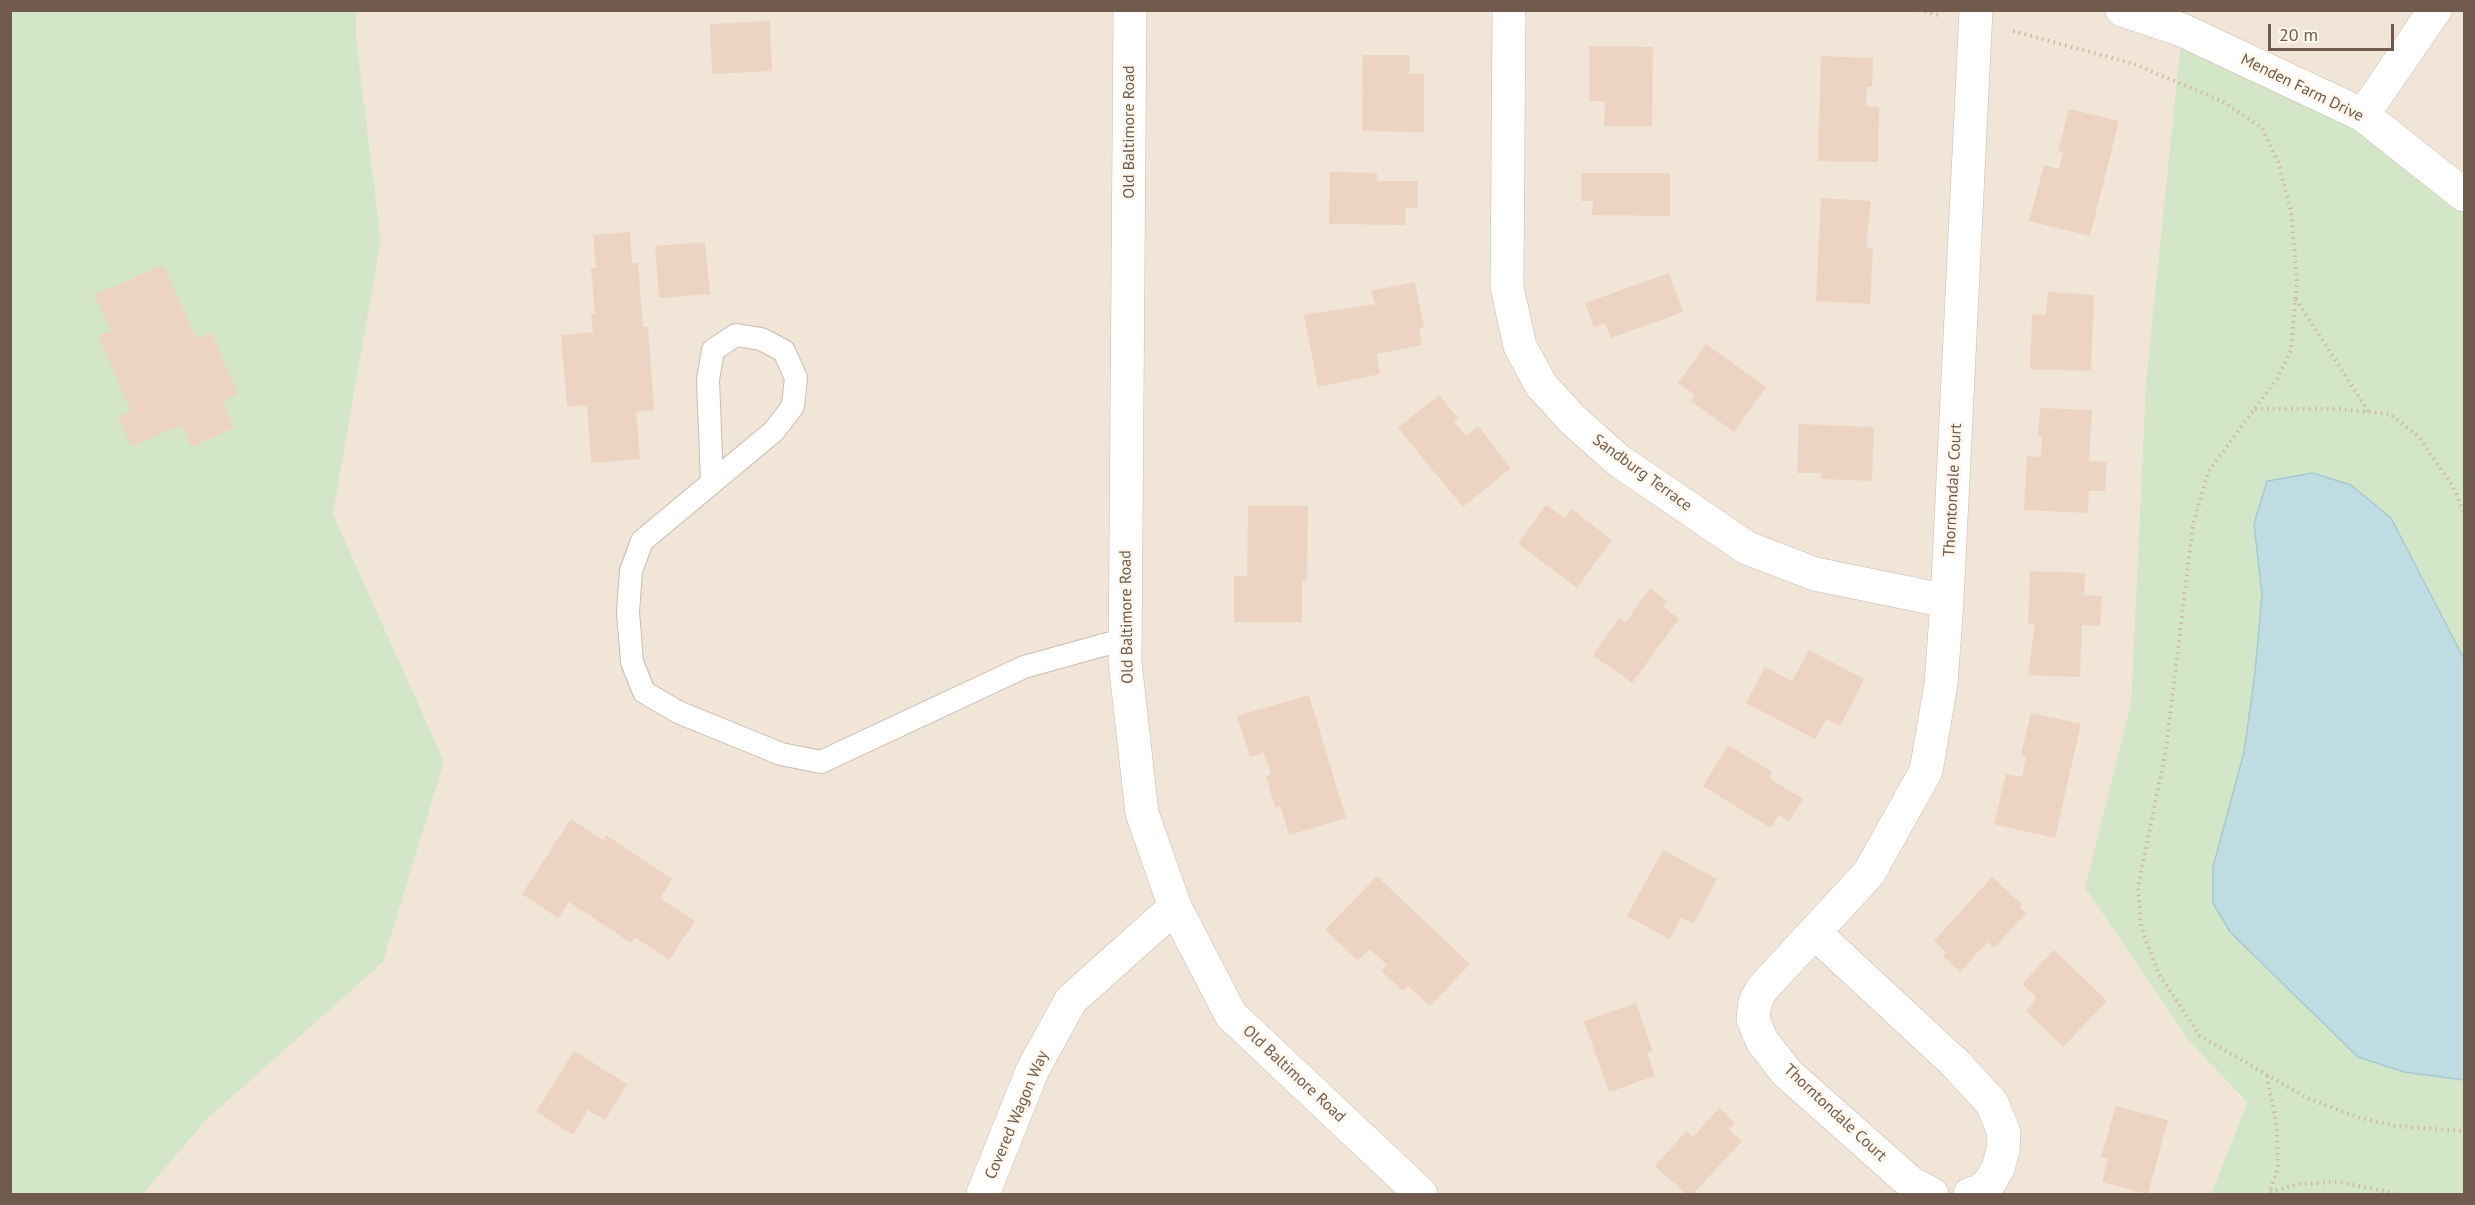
<!DOCTYPE html>
<style>
body{margin:0}
#map{position:relative;width:2475px;height:1205px;overflow:hidden;background:#faf3e7;font-family:"PT Sans",sans-serif}
canvas{display:block}
.frame{position:absolute;inset:0;border:12px solid #715b4e;pointer-events:none}
.scale{position:absolute;left:2268px;top:24px;width:126px;height:27px;box-sizing:border-box;border:3px solid #715b4e;border-top:0;padding-left:8px;font-size:18px;line-height:21px;white-space:nowrap;color:#715b4e;-webkit-text-stroke:4px #fdf7ed;paint-order:stroke}
</style>
<div id="map">
<canvas width="2475" height="1205"></canvas>
<div class="frame"></div>
<div class="scale">20 m</div>
</div>
<script>
const g = document.querySelector('canvas').getContext('2d');
g.lineJoin = 'round';
function paint(path, color) { g.fillStyle = color; g.fill(path, 'evenodd'); }
const poly = rows => new Path2D(rows.map(r => 'M' + r).join(''));
function strokePath(path, color, width, dash) { g.strokeStyle = color; g.lineWidth = width; g.lineCap = dash ? 'butt' : 'round'; g.setLineDash(dash || []); g.stroke(path); }
function drawText(font, color, halo, rows, align = 'center') {
  g.font = font + ' "PT Sans",sans-serif'; g.lineWidth = 5; g.setLineDash([]); g.textBaseline = 'middle'; g.strokeStyle = halo; g.fillStyle = color; for (const [text, x, y, turn = 0] of rows) {
    g.save(); g.translate(x, y); g.rotate((+turn || 0) * Math.PI / 180); g.textAlign = isNaN(turn) ? turn : align; if (halo) g.strokeText(text, 0, 0); g.fillText(text, 0, 0); g.restore();
  }
}
const residential = poly([
 [356,11,2464,11,2464,195,2182,31,2146,380,2131,703,2085,888,2190,1042,2247,1104,2211,1194,143,1194,208,1118,444,761,333,514,381,240,356,38]
]);
const green = poly([
 [10,11,356,11,356,38,381,240,333,514,444,761,383,962,208,1118,143,1194,11,1194],
 [2182,30,2363,115,2464,195,2464,1194,2211,1194,2247,1103,2190,1042,2085,888,2131,703,2146,380]
]);
const water = poly([
 [2313,473,2351,485,2391,518,2464,659,2464,1080,2404,1072,2358,1057,2230,932,2213,903,2213,867,2244,752,2255,673,2262,595,2254,524,2267,481,2313,473]
]);
const building = poly([
 [770,21,772,71,712,74,710,24],
 [1589,46,1653,47,1652,126,1604,126,1605,101,1589,101],
 [1363,55,1410,55,1409,74,1424,74,1424,132,1362,131],
 [1821,56,1873,58,1872,87,1867,87,1866,106,1879,107,1878,162,1818,161],
 [2069,109,2119,121,2090,236,2029,221,2044,165,2059,169,2063,152,2058,151],
 [1330,172,1377,173,1377,181,1418,181,1418,208,1405,208,1405,225,1329,224],
 [1581,173,1670,173,1670,216,1592,215,1593,201,1581,201],
 [1821,198,1871,201,1866,247,1873,248,1870,304,1816,301],
 [630,232,632,263,638,263,643,327,648,327,654,410,636,412,640,459,591,463,587,405,567,407,561,335,593,332,591,314,595,314,591,268,596,268,593,235],
 [705,242,710,294,659,298,655,246],
 [163,265,196,339,211,333,238,394,222,402,234,428,191,447,181,425,131,447,118,417,131,411,98,336,111,331,94,295],
 [1669,273,1683,312,1611,338,1605,323,1594,327,1585,303],
 [1415,282,1424,327,1419,328,1422,345,1377,354,1380,374,1318,387,1304,315,1375,304,1371,291],
 [2048,292,2094,295,2091,371,2030,369,2032,314,2046,315],
 [1706,344,1766,387,1734,432,1691,401,1695,395,1678,383],
 [1439,395,1458,418,1454,422,1466,436,1478,426,1511,468,1463,507,1398,428],
 [2040,408,2092,410,2089,461,2107,462,2105,491,2089,491,2088,513,2024,510,2027,456,2041,457,2042,437,2038,437],
 [1799,424,1874,427,1872,481,1820,479,1821,473,1797,473],
 [1546,505,1565,518,1572,509,1612,540,1577,588,1518,544],
 [1248,506,1308,506,1307,580,1302,580,1302,622,1234,622,1234,576,1247,576],
 [2030,571,2085,573,2084,595,2102,596,2100,626,2082,625,2080,677,2028,675,2035,624,2028,624],
 [1650,588,1667,601,1663,607,1679,619,1632,683,1593,655,1619,618,1626,622],
 [1809,650,1864,679,1840,726,1826,719,1815,739,1746,703,1765,667,1792,681],
 [1309,695,1346,818,1289,835,1280,806,1275,808,1266,776,1271,774,1264,753,1250,757,1237,716],
 [2031,713,2081,724,2055,838,1994,824,2006,774,2022,777,2026,757,2021,755],
 [1728,745,1772,772,1769,778,1803,799,1789,821,1778,815,1771,828,1703,786],
 [571,819,603,840,606,835,672,879,660,898,695,921,669,960,635,937,631,943,569,902,558,918,522,894],
 [1663,850,1717,879,1693,924,1681,918,1670,939,1627,916],
 [1377,876,1470,964,1430,1006,1408,986,1403,991,1381,971,1387,965,1370,949,1358,960,1325,930],
 [1992,877,2022,904,2019,907,2026,913,1994,948,1987,942,1960,972,1943,956,1946,952,1934,941],
 [2054,950,2107,1001,2063,1047,2026,1011,2037,998,2022,984],
 [1636,1003,1653,1051,1647,1053,1655,1076,1609,1092,1584,1021],
 [574,1051,627,1084,605,1120,588,1110,573,1135,536,1112],
 [2116,1106,2168,1120,2148,1194,2102,1182,2108,1159,2101,1157],
 [1719,1108,1735,1123,1729,1130,1742,1141,1693,1194,1686,1194,1655,1166,1686,1131,1693,1137]
]);
const path = poly([
 [1919,10,1939,15],
 [2013,31,2134,64,2222,101,2262,128,2278,162,2291,211,2297,281,2291,350,2277,379,2208,472,2193,525,2166,749,2138,888,2141,927,2159,974,2200,1036,2307,1098,2357,1117,2396,1126,2464,1131],
 [2296,299,2368,411],
 [2255,409,2341,409,2390,414,2419,437,2452,485,2464,512],
 [2267,1076,2277,1127,2278,1168,2269,1194],
 [2270,1192,2300,1184,2339,1182,2398,1194]
]);
const service = poly([
 [712,482,708,380,713,350,736,335,761,339,784,351,796,378,793,406,774,431,642,541,631,571,628,612,632,662,644,692,678,712,781,754,821,762,1024,667,1125,639]
]);
const minor = poly([
 [1509,10,1507,287,1520,346,1541,385,1572,419,1618,460,1747,548,1815,574,1947,601],
 [2122,10,2182,30,2363,115,2464,195],
 [2363,115,2435,10],
 [1815,933,1956,1064,1992,1103,2004,1133,2003,1150,1998,1168,1990,1182,1980,1191,1970,1194],
 [983,1194,1033,1069,1071,1000,1175,907],
 [1932,1194,1911,1183,1787,1073,1762,1041,1753,1019,1755,1002,1762,989,1869,873,1926,771,1941,684,1947,601,1976,10]
]);
const tertiary = poly([
 [1130,10,1125,662,1142,813,1175,907,1231,1015,1421,1194]
]);
const streetNames = [
 ["Menden Farm Drive",2302,88,26],
 ["Old Baltimore Road",1129,132,-90],
 ["Sandburg Terrace",1642,473,36],
 ["Thorntondale Court",1953,490,-87],
 ["Old Baltimore Road",1127,617,-91],
 ["Old Baltimore Road",1294,1074,43],
 ["Thorntondale Court",1835,1113,43],
 ["Covered Wagon Way",1017,1115,-67]
];
paint(residential, '#f1e5d7');
paint(green, '#d3e6c7');
paint(water, '#bedce2');
strokePath(water, '#a5cad2', 1.5);
paint(building, '#edd4c2');
strokePath(service, '#cbbbaf', 24);
strokePath(minor, '#cbbbaf', 34);
strokePath(tertiary, '#cbbbaf', 34);
strokePath(path, '#d1b7a5', 4, [1.5, 4.5]);
strokePath(service, '#fff', 22);
strokePath(minor, '#fff', 33);
strokePath(tertiary, '#fff', 33);
drawText('16px', '#715b4e', '#fdf7ed', streetNames);
</script>
